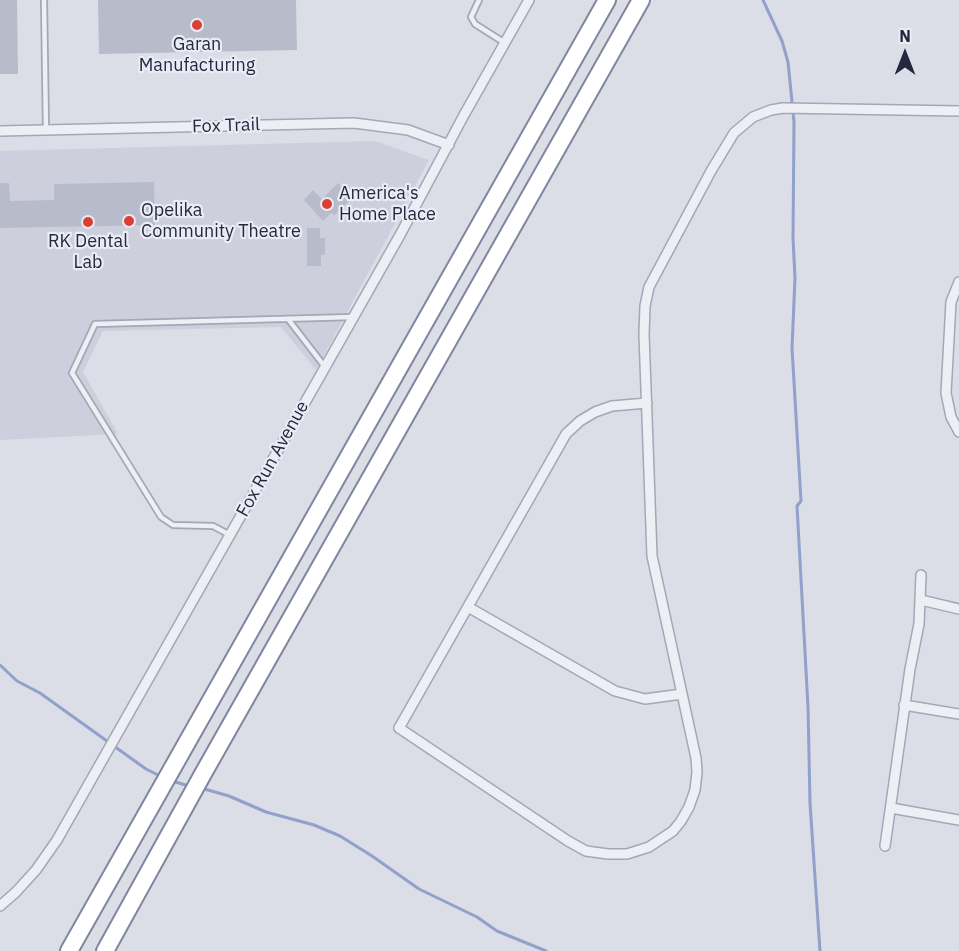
<!DOCTYPE html>
<style>
body{margin:0}
#map{position:relative;width:959px;height:951px;overflow:hidden;background:#dbdde7;font-family:"IBM Plex Sans",sans-serif}
canvas{display:block}
.north{position:absolute;left:875px;top:24px;width:60px;height:60px;-webkit-text-stroke:4px #eaecf5;paint-order:stroke;rotate:0deg;font-size:16px;font-weight:700;line-height:24px;text-align:center;color:#24283e}
.north::after{content:'';display:block;margin:auto;width:21px;height:27px;background:#24283e;clip-path:polygon(50% 0,100% 100%,50% 72%,0 100%)}
</style>
<div id="map">
<canvas width="959" height="951"></canvas>
<div class="north">N</div>
</div>
<script>
const g = document.querySelector('canvas').getContext('2d');
g.lineJoin = 'round';
function paint(path, color) { g.fillStyle = color; g.fill(path, 'evenodd'); }
const poly = rows => new Path2D(rows.map(r => 'M' + r).join(''));
function strokePath(path, color, width, dash) { g.strokeStyle = color; g.lineWidth = width; g.lineCap = dash ? 'butt' : 'round'; g.setLineDash(dash || []); g.stroke(path); }
function drawText(font, color, halo, rows, align = 'center') {
  g.font = font + ' "IBM Plex Sans",sans-serif'; g.lineWidth = 4.5; g.setLineDash([]); g.textBaseline = 'middle'; g.strokeStyle = halo; g.fillStyle = color; for (const [text, x, y, turn = 0] of rows) {
    g.save(); g.translate(x, y); g.rotate((+turn || 0) * Math.PI / 180); g.textAlign = isNaN(turn) ? turn : align; if (halo) g.strokeText(text, 0, 0); g.fillText(text, 0, 0); g.restore();
  }
}
const built = poly([
 [375,141,429,160,316,370,281,327,103,331,83,372,118,434,0,440,0,151]
]);
const stream = poly([
 [763,0,782,41,788,62,794,122,793,238,795,278,792,348,801,501,797,506,808,707,810,803,820,951],
 [0,665,17,681,40,693,146,769,160,776],
 [172,781,189,786],
 [201,788,229,796,266,812,314,825,340,836,372,856,419,889,477,917,497,931,546,951]
]);
const building = poly([
 [0,0,17,0,18,74,0,74],
 [98,0,296,0,297,50,99,54],
 [154,182,155,225,0,228,0,183,9,183,10,201,54,200,54,184],
 [338,183,351,196,349,199,350,200,335,215,331,213,323,221,304,200,313,190,322,199],
 [307,228,320,228,320,238,325,238,325,255,321,255,321,266,307,266]
]);
const service = poly([
 [44,0,46,130],
 [479,0,471,17,475,24,505,43],
 [288,319,325,367],
 [230,535,213,526,173,525,161,517,72,373,95,324,353,317]
]);
const minor = poly([
 [0,131,354,123,408,130,449,145],
 [959,282,951,302,946,393,951,417,959,432],
 [647,403,612,406,595,412,580,421,566,434,399,728,568,841,586,851,608,854,627,854,649,847,673,831,681,821,689,807,695,790,697,772,696,758,652,556,644,334,645,306,649,287,711,171,734,133,753,117,771,110,783,108,959,111],
 [921,600,959,609],
 [468,607,615,691,645,699,682,694],
 [904,705,959,714],
 [891,808,959,820],
 [885,846,910,669,919,624,921,575],
 [0,906,16,892,36,870,57,840,400,235,464,115,529,0]
]);
const motorway = poly([
 [69,951,607,0],
 [105,951,204,772,641,0]
]);
const markers = [
 [197,25,6,"#d93f33"],
 [327,204,6,"#d93f33"],
 [129,221,6,"#d93f33"],
 [88,222,6,"#d93f33"]
];
const poiNames = [
 ["Garan",197,45],
 ["Manufacturing",197,66],
 ["America's",339,194,"left"],
 ["Home Place",339,215,"left"],
 ["Opelika",141,211,"left"],
 ["Community Theatre",141,232,"left"],
 ["RK Dental",88,242],
 ["Lab",88,263]
];
const streetNames = [
 ["Fox Trail",226,126,-2],
 ["Fox Run Avenue",273,459,-61]
];
paint(built, '#cdcfdc');
strokePath(stream, '#92a1cb', 3);
paint(building, '#b8bbca');
strokePath(service, '#a4a7b4', 8);
strokePath(minor, '#a4a7b4', 12);
strokePath(motorway, '#81869f', 20);
strokePath(service, '#eeeff5', 4.5);
strokePath(minor, '#eeeff5', 9);
strokePath(motorway, '#fff', 16);
for (const [x, y, r, color] of markers) { const dot = new Path2D(); dot.arc(x, y, r, 0, 2 * Math.PI); g.fillStyle = color; g.fill(dot); strokePath(dot, '#eaecf5', 2); }
drawText('18px', '#24283e', '#eaecf5', poiNames);
drawText('18px', '#24283e', '#eaecf5', streetNames);
</script>
